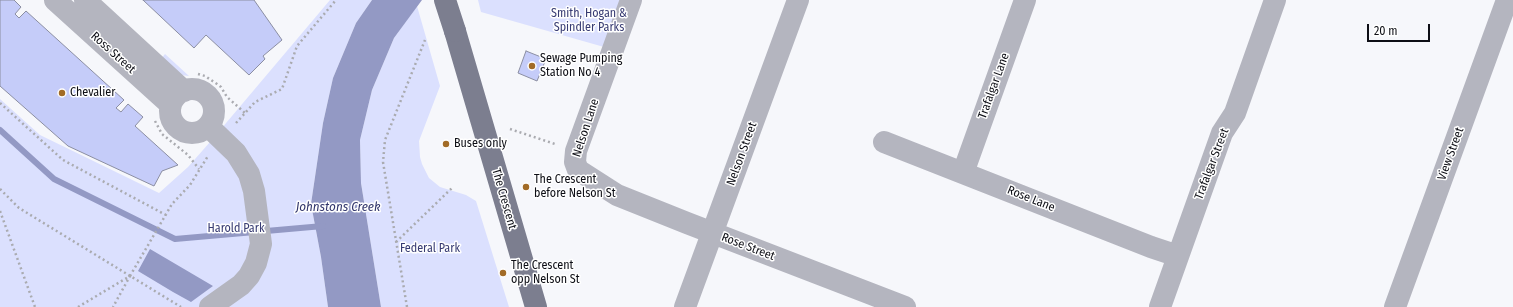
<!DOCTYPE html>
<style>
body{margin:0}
#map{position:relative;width:1513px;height:307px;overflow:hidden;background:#f6f7fb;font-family:"Fira Sans Condensed",sans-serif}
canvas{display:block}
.scale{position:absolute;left:1367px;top:24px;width:63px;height:18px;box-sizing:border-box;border:2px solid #0d0e15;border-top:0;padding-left:5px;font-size:12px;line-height:14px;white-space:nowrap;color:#0d0e15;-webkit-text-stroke:3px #fff;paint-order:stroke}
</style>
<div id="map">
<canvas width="1513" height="307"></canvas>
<div class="scale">20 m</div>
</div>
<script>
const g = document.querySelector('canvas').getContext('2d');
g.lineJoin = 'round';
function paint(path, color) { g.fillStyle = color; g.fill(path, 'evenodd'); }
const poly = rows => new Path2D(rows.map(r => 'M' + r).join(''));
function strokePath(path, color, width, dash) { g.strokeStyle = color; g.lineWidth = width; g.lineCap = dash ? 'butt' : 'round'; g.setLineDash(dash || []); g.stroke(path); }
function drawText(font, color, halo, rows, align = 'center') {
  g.font = font + ' "Fira Sans Condensed",sans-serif'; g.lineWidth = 3; g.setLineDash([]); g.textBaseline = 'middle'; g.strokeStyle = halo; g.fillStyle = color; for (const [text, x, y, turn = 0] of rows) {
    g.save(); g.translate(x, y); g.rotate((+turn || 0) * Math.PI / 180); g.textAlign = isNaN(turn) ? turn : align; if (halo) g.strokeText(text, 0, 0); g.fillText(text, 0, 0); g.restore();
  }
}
const green = poly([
 [330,0,372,0,356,23,333,78,323,123,311,204,321,257,328,307,0,307,0,99,40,135,159,193,188,167,210,142],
 [478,0,623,0,604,47,481,12],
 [417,6,440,86,419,141,420,157,422,164,429,178,440,187,466,195,476,201,509,307,381,307,361,183,360,140,372,90,394,38],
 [165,54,189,76,181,75,161,59]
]);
const water = poly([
 [372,0,422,0,394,38,372,90,360,140,361,183,381,307,328,307,321,257,311,204,323,123,333,78,356,23],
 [150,249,213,286,191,302,173,292,138,271]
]);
const stream = poly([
 [0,130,54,179,175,239,323,226]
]);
const building = poly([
 [0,0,14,0,21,7,15,14,19,18,26,11,124,100,116,108,121,112,128,104,143,117,135,126,178,165,162,171,154,186,68,146,0,86,0,0],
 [143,0,254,0,282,40,263,56,265,59,249,75,206,35,194,48,143,0],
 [526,51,546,59,537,81,518,73,526,51]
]);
const path = poly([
 [198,74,205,76,217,84,221,87,227,97,245,113],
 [0,103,63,160,166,215],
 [155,121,162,134,188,155,199,169],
 [236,123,255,102,282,89,297,46,336,0],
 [510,129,555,144],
 [0,189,19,208,181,307],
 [0,211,35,307],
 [396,242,452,188],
 [130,276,172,204,190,185,208,156],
 [78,307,130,276,113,307],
 [407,307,383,162,385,140,425,40]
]);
const minor = poly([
 [55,0,171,105],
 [85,0,184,91],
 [631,0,576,151,575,162,578,170,617,195,687,223,905,307],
 '170 111a22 22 0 1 1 44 0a22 22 0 1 1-44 0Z',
 [208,126,236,153,249,174,254,191,261,244,256,263,249,276,241,285,210,307],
 [884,142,1151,247,1178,256],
 [963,173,1025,0],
 [685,307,798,0],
 [1160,307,1222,133,1235,113,1275,0],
 [1395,307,1507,0]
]);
const major = poly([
 [455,31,536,307]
]);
const majorBridge = poly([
 [445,0,455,31]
]);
const markers = [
 [532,66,4,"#a26b26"],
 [62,93,4,"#a26b26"],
 [446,144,4,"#a26b26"],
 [526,187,4,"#a26b26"],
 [503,273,4,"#a26b26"]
];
const parkNames = [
 ["Smith, Hogan &",589,14],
 ["Spindler Parks",589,28],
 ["Harold Park",236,229],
 ["Federal Park",430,249]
];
const streetNames = [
 ["Ross Street",113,53,42],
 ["Trafalgar Lane",994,86,-70],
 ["Nelson Lane",586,128,-72],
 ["Nelson Street",742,154,-70],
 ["View Street",1451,154,-70],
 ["Trafalgar Street",1212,164,-69],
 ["The Crescent",504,199,74],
 ["Rose Lane",1031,199,22],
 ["Rose Street",748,247,21]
];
const poiNames = [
 ["Sewage Pumping",540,59],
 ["Station No 4",540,73],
 ["Chevalier",70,93],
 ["Buses only",454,144],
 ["The Crescent",534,180],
 ["before Nelson St",534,194],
 ["The Crescent",511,266],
 ["opp Nelson St",511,280]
];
const waterNames = [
 ["Johnstons Creek",338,207]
];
paint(green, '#dbe0fe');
paint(water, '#9399c4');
strokePath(stream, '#9399c4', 6);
paint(building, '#c5ccf9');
strokePath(building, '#8b8ea2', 1);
strokePath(path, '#aaabb0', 2.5, [2, 3]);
strokePath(minor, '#b4b5bf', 22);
strokePath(major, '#7c7e8f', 22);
strokePath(majorBridge, '#7c7e8f', 22);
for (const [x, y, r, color] of markers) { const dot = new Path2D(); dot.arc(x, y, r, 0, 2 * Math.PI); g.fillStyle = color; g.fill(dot); strokePath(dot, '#fff', 1.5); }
drawText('12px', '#383c73', '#fff', parkNames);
drawText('12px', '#0d0e15', '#fff', streetNames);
drawText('12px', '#0d0e15', '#fff', poiNames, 'left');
drawText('italic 13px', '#31356b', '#fff', waterNames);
</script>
